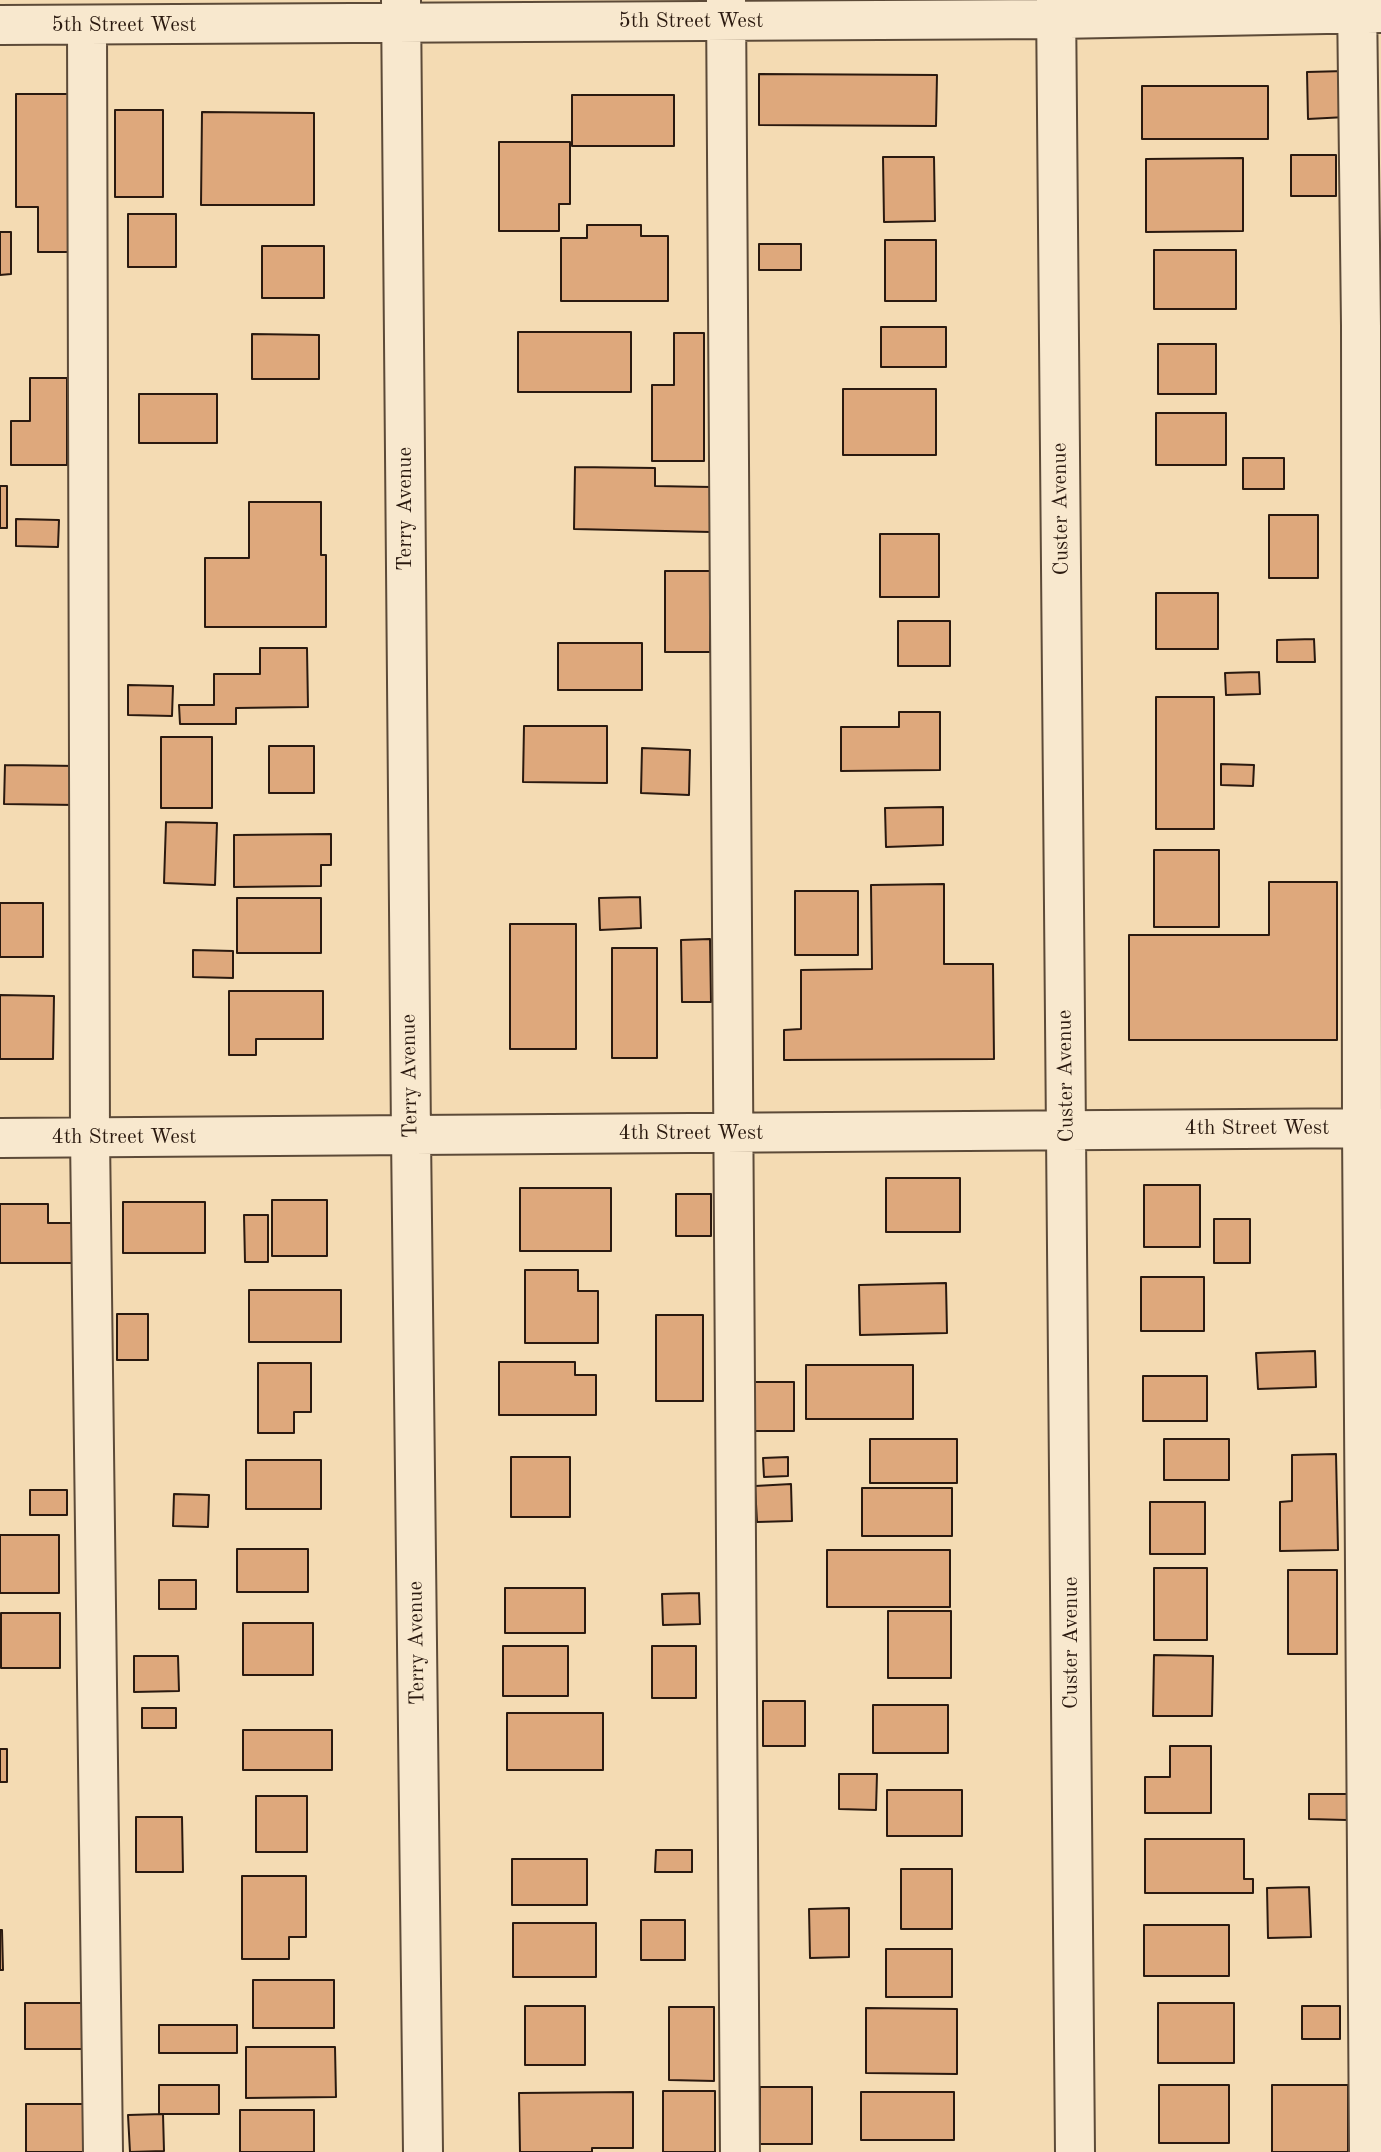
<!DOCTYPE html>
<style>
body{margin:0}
canvas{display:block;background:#f4dbb3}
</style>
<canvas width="1381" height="2152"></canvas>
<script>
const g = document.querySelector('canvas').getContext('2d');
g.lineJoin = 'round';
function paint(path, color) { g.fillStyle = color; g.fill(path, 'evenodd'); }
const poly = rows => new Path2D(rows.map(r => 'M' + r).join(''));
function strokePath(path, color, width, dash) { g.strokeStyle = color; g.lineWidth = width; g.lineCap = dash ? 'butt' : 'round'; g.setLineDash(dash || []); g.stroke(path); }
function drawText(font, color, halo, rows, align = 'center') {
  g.font = font + ' "Old Standard TT",serif'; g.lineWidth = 7; g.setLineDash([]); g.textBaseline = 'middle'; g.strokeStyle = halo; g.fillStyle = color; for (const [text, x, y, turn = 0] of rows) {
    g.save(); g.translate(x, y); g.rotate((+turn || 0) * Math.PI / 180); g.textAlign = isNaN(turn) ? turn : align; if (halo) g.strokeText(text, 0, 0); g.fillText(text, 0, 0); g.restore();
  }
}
const building = poly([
 [1345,71,1346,117,1308,119,1307,72,1345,71],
 [759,74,937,75,936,126,759,125,759,74],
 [1142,86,1268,86,1268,139,1142,139,1142,86],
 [16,94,71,94,71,252,38,252,38,207,16,207,16,94],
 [572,95,674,95,674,146,572,146,572,95],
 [115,110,163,110,163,197,115,197,115,110],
 [202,112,314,113,314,205,201,205,202,112],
 [499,142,570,142,570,204,559,204,559,231,499,231,499,142],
 [1291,155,1336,155,1336,196,1291,196,1291,155],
 [883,157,934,157,935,221,884,222,883,157],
 [1243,158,1243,231,1146,232,1146,159,1243,158],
 [128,214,176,214,176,267,128,267,128,214],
 [587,225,641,225,641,236,668,236,668,301,561,301,561,238,587,238,587,225],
 [0,232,11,232,11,274,0,275,0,232],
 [885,240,936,240,936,301,885,301,885,240],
 [759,244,801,244,801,270,759,270,759,244],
 [262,246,324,246,324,298,262,298,262,246],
 [1154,250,1236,250,1236,309,1154,309,1154,250],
 [881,327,946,327,946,367,881,367,881,327],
 [518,332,631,332,631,392,518,392,518,332],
 [674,333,704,333,704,461,652,461,652,385,674,385,674,333],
 [252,334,319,335,319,379,252,379,252,334],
 [1158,344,1216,344,1216,394,1158,394,1158,344],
 [30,378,67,378,67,465,11,465,11,421,30,421,30,378],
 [843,389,936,389,936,455,843,455,843,389],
 [139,394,217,394,217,443,139,443,139,394],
 [1156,413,1226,413,1226,465,1156,465,1156,413],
 [1243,458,1284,458,1284,489,1243,489,1243,458],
 [575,467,655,468,655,486,711,487,711,532,574,529,575,467],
 [0,486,7,486,7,528,0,528,0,486],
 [249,502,321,502,321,555,326,555,326,627,205,627,205,558,249,558,249,502],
 [1269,515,1318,515,1318,578,1269,578,1269,515],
 [16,519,59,520,58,547,16,546,16,519],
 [880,534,939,534,939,597,880,597,880,534],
 [665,571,710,571,710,652,665,652,665,571],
 [1156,593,1218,593,1218,649,1156,649,1156,593],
 [898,621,950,621,950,666,898,666,898,621],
 [1314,639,1315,662,1277,662,1277,640,1314,639],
 [558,643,642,643,642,690,558,690,558,643],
 [260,648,307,648,308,707,236,708,236,724,180,724,179,705,214,705,214,674,260,674,260,648],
 [1259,672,1260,694,1226,695,1225,673,1259,672],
 [128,685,173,686,172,716,128,715,128,685],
 [1156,697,1214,697,1214,829,1156,829,1156,697],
 [899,712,940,712,940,770,841,771,841,727,899,727,899,712],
 [524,726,607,726,607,783,523,782,524,726],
 [161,737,212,737,212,808,161,808,161,737],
 [269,746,314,746,314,793,269,793,269,746],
 [642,748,690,750,689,795,641,793,642,748],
 [1221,764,1254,765,1253,786,1221,785,1221,764],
 [5,765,77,766,76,805,4,804,5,765],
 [943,807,943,845,886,847,885,808,943,807],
 [166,822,217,823,215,885,164,883,166,822],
 [331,834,331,865,321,865,321,886,234,887,234,835,331,834],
 [1154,850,1219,850,1219,927,1154,927,1154,850],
 [1269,882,1337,882,1337,1040,1129,1040,1129,935,1269,935,1269,882],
 [944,884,944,964,993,964,994,1059,784,1060,784,1030,801,1029,801,970,872,969,871,885,944,884],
 [795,891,858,891,858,955,795,955,795,891],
 [640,897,641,928,600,930,599,898,640,897],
 [237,898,321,898,321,953,237,953,237,898],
 [0,903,43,903,43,957,0,957,0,903],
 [510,924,576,924,576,1049,510,1049,510,924],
 [710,939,711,1002,682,1002,681,940,710,939],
 [612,948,657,948,657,1058,612,1058,612,948],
 [193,950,233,951,233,978,193,977,193,950],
 [229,991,323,991,323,1039,256,1039,256,1055,229,1055,229,991],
 [0,995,54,996,53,1059,0,1059,0,995],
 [886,1178,960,1178,960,1232,886,1232,886,1178],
 [1144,1185,1200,1185,1200,1247,1144,1247,1144,1185],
 [520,1188,611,1188,611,1251,520,1251,520,1188],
 [676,1194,711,1194,711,1236,676,1236,676,1194],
 [272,1200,327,1200,327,1256,272,1256,272,1200],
 [123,1202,205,1202,205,1253,123,1253,123,1202],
 [0,1204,48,1204,48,1223,72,1223,72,1263,0,1263,0,1204],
 [244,1215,268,1215,268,1262,245,1262,244,1215],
 [1214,1219,1250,1219,1250,1263,1214,1263,1214,1219],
 [525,1270,578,1270,578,1291,598,1291,598,1343,525,1343,525,1270],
 [1141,1277,1204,1277,1204,1331,1141,1331,1141,1277],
 [946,1283,947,1333,860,1335,859,1285,946,1283],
 [249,1290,341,1290,341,1342,249,1342,249,1290],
 [117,1314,148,1314,148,1360,117,1360,117,1314],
 [656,1315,703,1315,703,1401,656,1401,656,1315],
 [1315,1351,1316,1387,1258,1389,1256,1353,1315,1351],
 [499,1362,575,1362,575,1375,596,1375,596,1415,499,1415,499,1362],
 [258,1363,311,1363,311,1412,294,1412,294,1433,258,1433,258,1363],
 [806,1365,913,1365,913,1419,806,1419,806,1365],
 [1143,1376,1207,1376,1207,1421,1143,1421,1143,1376],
 [750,1382,794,1382,794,1431,750,1431,750,1382],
 [870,1439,957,1439,957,1483,870,1483,870,1439],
 [1164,1439,1229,1439,1229,1480,1164,1480,1164,1439],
 [1336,1454,1338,1550,1280,1551,1280,1502,1292,1501,1292,1455,1336,1454],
 [511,1457,570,1457,570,1517,511,1517,511,1457],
 [788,1457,788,1476,764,1477,763,1458,788,1457],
 [246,1460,321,1460,321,1509,246,1509,246,1460],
 [791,1484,792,1521,757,1522,755,1486,791,1484],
 [862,1488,952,1488,952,1536,862,1536,862,1488],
 [30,1490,67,1490,67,1515,30,1515,30,1490],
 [174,1494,209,1495,208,1527,173,1526,174,1494],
 [1150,1502,1205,1502,1205,1554,1150,1554,1150,1502],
 [0,1535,59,1535,59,1593,0,1593,0,1535],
 [237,1549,308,1549,308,1592,237,1592,237,1549],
 [827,1550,950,1550,950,1607,827,1607,827,1550],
 [1154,1568,1207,1568,1207,1640,1154,1640,1154,1568],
 [1288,1570,1337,1570,1337,1654,1288,1654,1288,1570],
 [159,1580,196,1580,196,1609,159,1609,159,1580],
 [505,1588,585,1588,585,1633,505,1633,505,1588],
 [699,1593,700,1624,663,1625,662,1594,699,1593],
 [888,1611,951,1611,951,1678,888,1678,888,1611],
 [1,1613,60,1613,60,1668,1,1668,1,1613],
 [243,1623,313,1623,313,1675,243,1675,243,1623],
 [503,1646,568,1646,568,1696,503,1696,503,1646],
 [652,1646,696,1646,696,1698,652,1698,652,1646],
 [1154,1655,1213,1656,1212,1716,1153,1716,1154,1655],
 [134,1656,178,1656,179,1691,134,1692,134,1656],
 [763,1701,805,1701,805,1746,763,1746,763,1701],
 [873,1705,948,1705,948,1753,873,1753,873,1705],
 [142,1708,176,1708,176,1728,142,1728,142,1708],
 [507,1713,603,1713,603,1770,507,1770,507,1713],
 [243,1730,332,1730,332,1770,243,1770,243,1730],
 [1170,1746,1211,1746,1211,1813,1145,1813,1145,1777,1170,1777,1170,1746],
 [0,1749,7,1749,7,1782,0,1782,0,1749],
 [839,1774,877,1774,876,1810,839,1809,839,1774],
 [887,1790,962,1790,962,1836,887,1836,887,1790],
 [1309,1794,1347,1794,1347,1820,1309,1819,1309,1794],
 [256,1796,307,1796,307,1852,256,1852,256,1796],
 [136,1817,182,1817,183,1872,136,1872,136,1817],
 [1145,1839,1244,1839,1244,1879,1253,1879,1253,1893,1145,1893,1145,1839],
 [656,1850,692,1850,692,1872,655,1872,656,1850],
 [512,1859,587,1859,587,1905,512,1905,512,1859],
 [901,1869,952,1869,952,1929,901,1929,901,1869],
 [242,1876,306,1876,306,1937,289,1937,289,1959,242,1959,242,1876],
 [1309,1887,1311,1937,1268,1938,1267,1888,1309,1887],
 [849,1908,849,1957,810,1958,809,1909,849,1908],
 [641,1920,685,1920,685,1960,641,1960,641,1920],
 [513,1923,596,1923,596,1977,513,1977,513,1923],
 [1144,1925,1229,1925,1229,1976,1144,1976,1144,1925],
 [0,1930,2,1930,3,1970,0,1970,0,1930],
 [886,1949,952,1949,952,1997,886,1997,886,1949],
 [253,1980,334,1980,334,2028,253,2028,253,1980],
 [25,2003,86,2003,86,2049,25,2049,25,2003],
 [1158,2003,1234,2003,1234,2063,1158,2063,1158,2003],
 [525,2006,585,2006,585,2065,525,2065,525,2006],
 [1302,2006,1340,2006,1340,2039,1302,2039,1302,2006],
 [669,2007,714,2007,714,2081,669,2080,669,2007],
 [866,2008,957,2009,957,2074,866,2073,866,2008],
 [159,2025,237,2025,237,2053,159,2053,159,2025],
 [246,2047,335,2047,336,2097,246,2098,246,2047],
 [159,2085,219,2085,219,2114,159,2114,159,2085],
 [1159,2085,1229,2085,1229,2143,1159,2143,1159,2085],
 [1272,2085,1348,2085,1348,2152,1272,2152,1272,2085],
 [760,2087,812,2087,812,2144,760,2144,760,2087],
 [663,2091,715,2091,715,2152,663,2152,663,2091],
 [633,2092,633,2148,592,2148,592,2152,520,2152,519,2093,633,2092],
 [861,2092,954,2092,954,2140,861,2140,861,2092],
 [26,2104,86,2104,86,2152,26,2152,26,2104],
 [240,2110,314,2110,314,2152,240,2152,240,2110],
 [163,2114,164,2151,130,2152,128,2115,163,2114]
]);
const minor = poly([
 [401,0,411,1135,423,2152],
 [726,0,740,2152],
 [1056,0,1075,2152],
 [1357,0,1361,326,1362,1128,1369,2152],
 [0,25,1056,19,1381,13],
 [87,26,90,1137,103,2152],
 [0,1138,1381,1128]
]);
const streetNames = [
 ["5th Street West",691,21],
 ["5th Street West",124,25],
 ["Terry Avenue",405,509,-90],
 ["Custer Avenue",1061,509,-91],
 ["Terry Avenue",410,1076,-91],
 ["Custer Avenue",1066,1076,-91],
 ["4th Street West",1257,1128],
 ["4th Street West",691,1133],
 ["4th Street West",124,1137],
 ["Terry Avenue",417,1643,-91],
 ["Custer Avenue",1071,1643,-90]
];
paint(building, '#dea87c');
strokePath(building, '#2a190f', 2);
strokePath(minor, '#5c4a38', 42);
strokePath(minor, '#f8e8ce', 38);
drawText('21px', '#2a190f', '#f8e8ce', streetNames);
</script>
